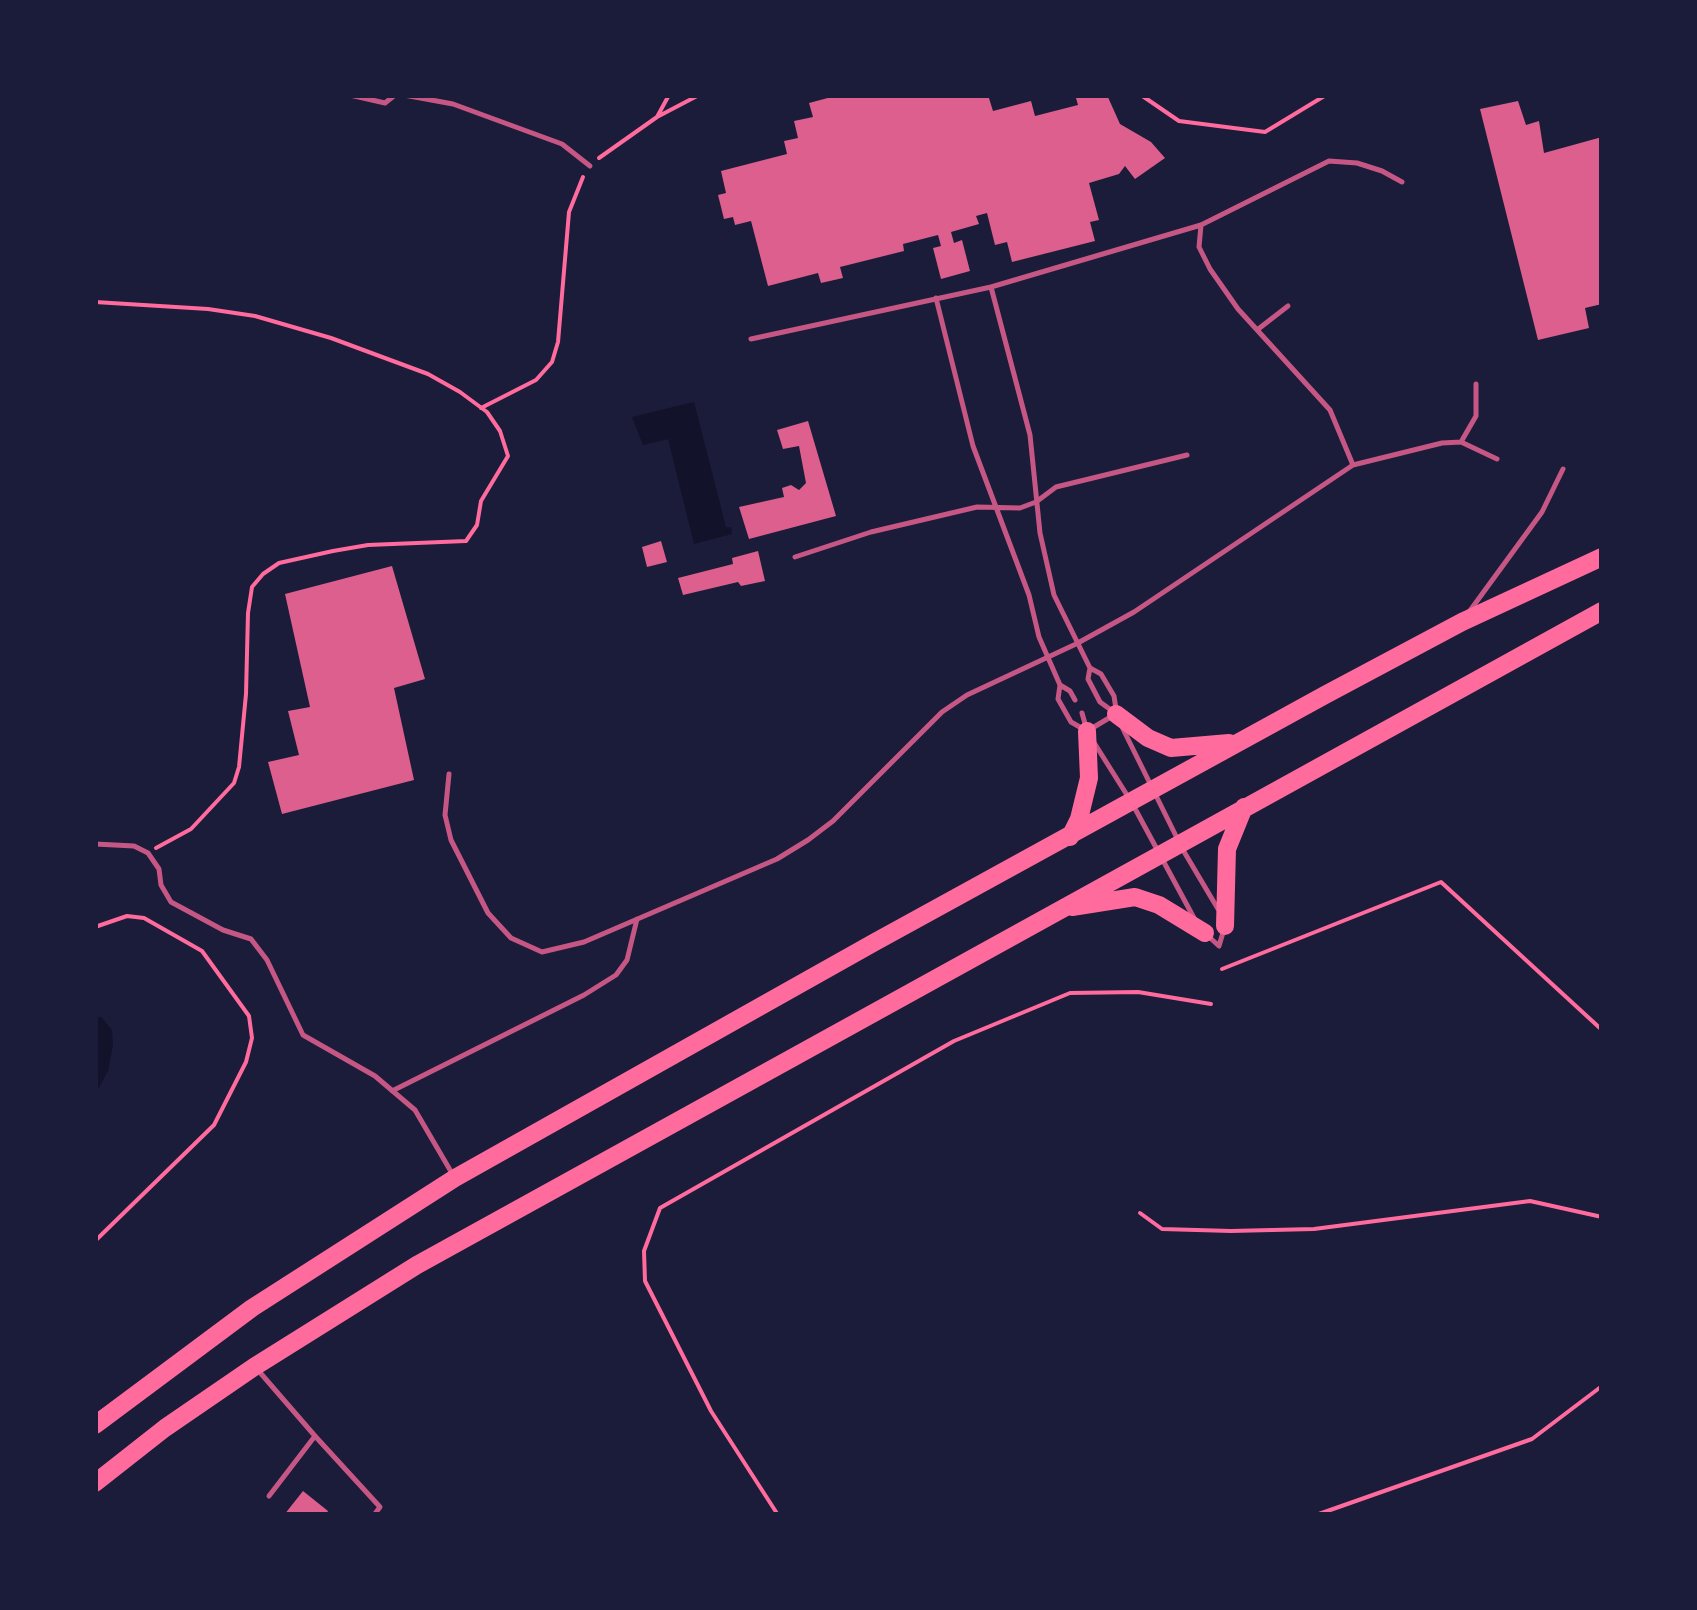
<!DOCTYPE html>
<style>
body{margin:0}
#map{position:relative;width:1697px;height:1610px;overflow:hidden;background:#1b1b3a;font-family:"Work Sans",sans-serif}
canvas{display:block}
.frame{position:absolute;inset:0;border:98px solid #1b1b3a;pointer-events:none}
</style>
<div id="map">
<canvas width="1697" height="1610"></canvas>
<div class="frame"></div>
</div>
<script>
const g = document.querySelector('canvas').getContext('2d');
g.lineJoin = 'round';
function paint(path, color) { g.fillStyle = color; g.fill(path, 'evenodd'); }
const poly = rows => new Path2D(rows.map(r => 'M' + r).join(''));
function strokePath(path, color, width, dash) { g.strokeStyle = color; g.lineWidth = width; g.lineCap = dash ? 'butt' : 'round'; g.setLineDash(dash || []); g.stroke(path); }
const water = poly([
 [694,402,726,527,731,527,732,534,694,544,668,439,643,445,632,417],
 [95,1017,101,1017,112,1030,113,1045,108,1071,95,1095]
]);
const building = poly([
 [839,95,988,95,993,111,1031,101,1035,116,1078,105,1076,98,1107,95,1120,124,1151,142,1165,158,1135,179,1125,166,1119,174,1089,183,1099,220,1090,222,1095,241,1012,262,1007,242,995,245,987,213,976,216,979,224,951,232,954,243,962,240,970,271,941,279,933,248,941,246,938,235,903,244,904,251,840,267,843,278,821,283,818,273,768,286,751,221,735,225,733,217,724,219,718,195,726,193,721,171,787,154,784,141,798,138,794,121,813,117,809,103],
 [1518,101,1526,125,1539,121,1544,153,1602,137,1602,304,1585,308,1589,328,1538,340,1480,109],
 [808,421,836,516,749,539,739,507,784,497,782,488,791,485,799,490,806,483,799,446,783,449,777,430],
 [661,541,667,562,647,567,642,547],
 [758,551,765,581,741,586,738,582,683,595,678,578,733,564,732,558],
 [392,566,425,679,394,688,414,780,282,814,268,762,299,755,288,711,310,707,285,594],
 [303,1491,328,1511,326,1515,284,1515]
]);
const path = poly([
 [1141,95,1179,121,1265,132,1326,95],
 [657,117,699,95],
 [599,158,657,117,669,95],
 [95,302,208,309,255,316,331,338,428,374,460,392,487,412,500,431,508,456,481,501,477,525,466,541,368,545,333,551,279,563,263,574,252,587,248,613,246,694,239,767,234,783,191,829,156,848],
 [481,408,536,380,552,362,558,342,569,212,583,177],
 [95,927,127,916,144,918,202,951,249,1016,252,1038,246,1062,214,1125,95,1241],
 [1222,969,1441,882,1602,1030],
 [1140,1213,1162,1229,1231,1231,1314,1229,1530,1201,1602,1217],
 [778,1515,711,1411,645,1281,644,1251,660,1208,954,1041,1070,993,1138,992,1211,1004],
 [1316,1515,1532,1439,1602,1386]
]);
const service = poly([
 [350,95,385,103,395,95],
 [404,95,453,104,562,144,590,166],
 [1201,225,1199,247,1210,269,1238,309,1330,410,1353,465],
 [991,287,1030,435,1040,533,1054,595,1090,668,1088,679,1100,702,1111,710],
 [936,298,973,446,1029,595,1039,637,1060,685,1070,691,1075,700],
 [1257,330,1288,306],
 [751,339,991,287,1201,225,1329,161,1357,163,1382,171,1402,182],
 [1461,442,1476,416,1476,384],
 [795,557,871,532,977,507,1020,508,1036,502,1056,487,1187,455],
 [1469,612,1542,512,1563,469],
 [1090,668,1101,674,1114,696,1116,709],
 [1060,685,1058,699,1071,722,1085,730],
 [1082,713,1086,727],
 [1123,729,1178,840],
 [1089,730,1114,715],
 [1093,741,1132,803,1194,918],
 [449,774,445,815,451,840,488,913,511,938,542,952,584,942,777,859,808,840,833,821,942,712,967,695,1076,644,1134,612,1353,465,1442,443,1461,442,1497,459],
 [95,844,134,846,148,853,159,869,161,885,171,902,223,930,251,939,267,960,303,1035,375,1076,415,1110,453,1175],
 [1183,850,1218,909],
 [1207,935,1219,946,1224,929],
 [392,1091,584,995,616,975,627,960,637,919],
 [257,1369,315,1436,269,1496],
 [315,1436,380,1507,374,1515]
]);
const trunk = poly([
 [1116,714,1148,738,1171,748,1229,743],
 [1070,837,1079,819,1089,778,1087,731],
 [1072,907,1135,897,1159,905,1205,933],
 [1225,926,1227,849,1244,807],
 [95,1425,252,1308,455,1178,875,942,1325,695,1462,622,1602,557],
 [95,1483,165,1428,254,1367,417,1265,1602,611]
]);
paint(water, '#12122b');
paint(building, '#dd5f8e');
strokePath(path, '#ff6b9d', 4);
strokePath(service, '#c65784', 5);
strokePath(trunk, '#ff6b9d', 18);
</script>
